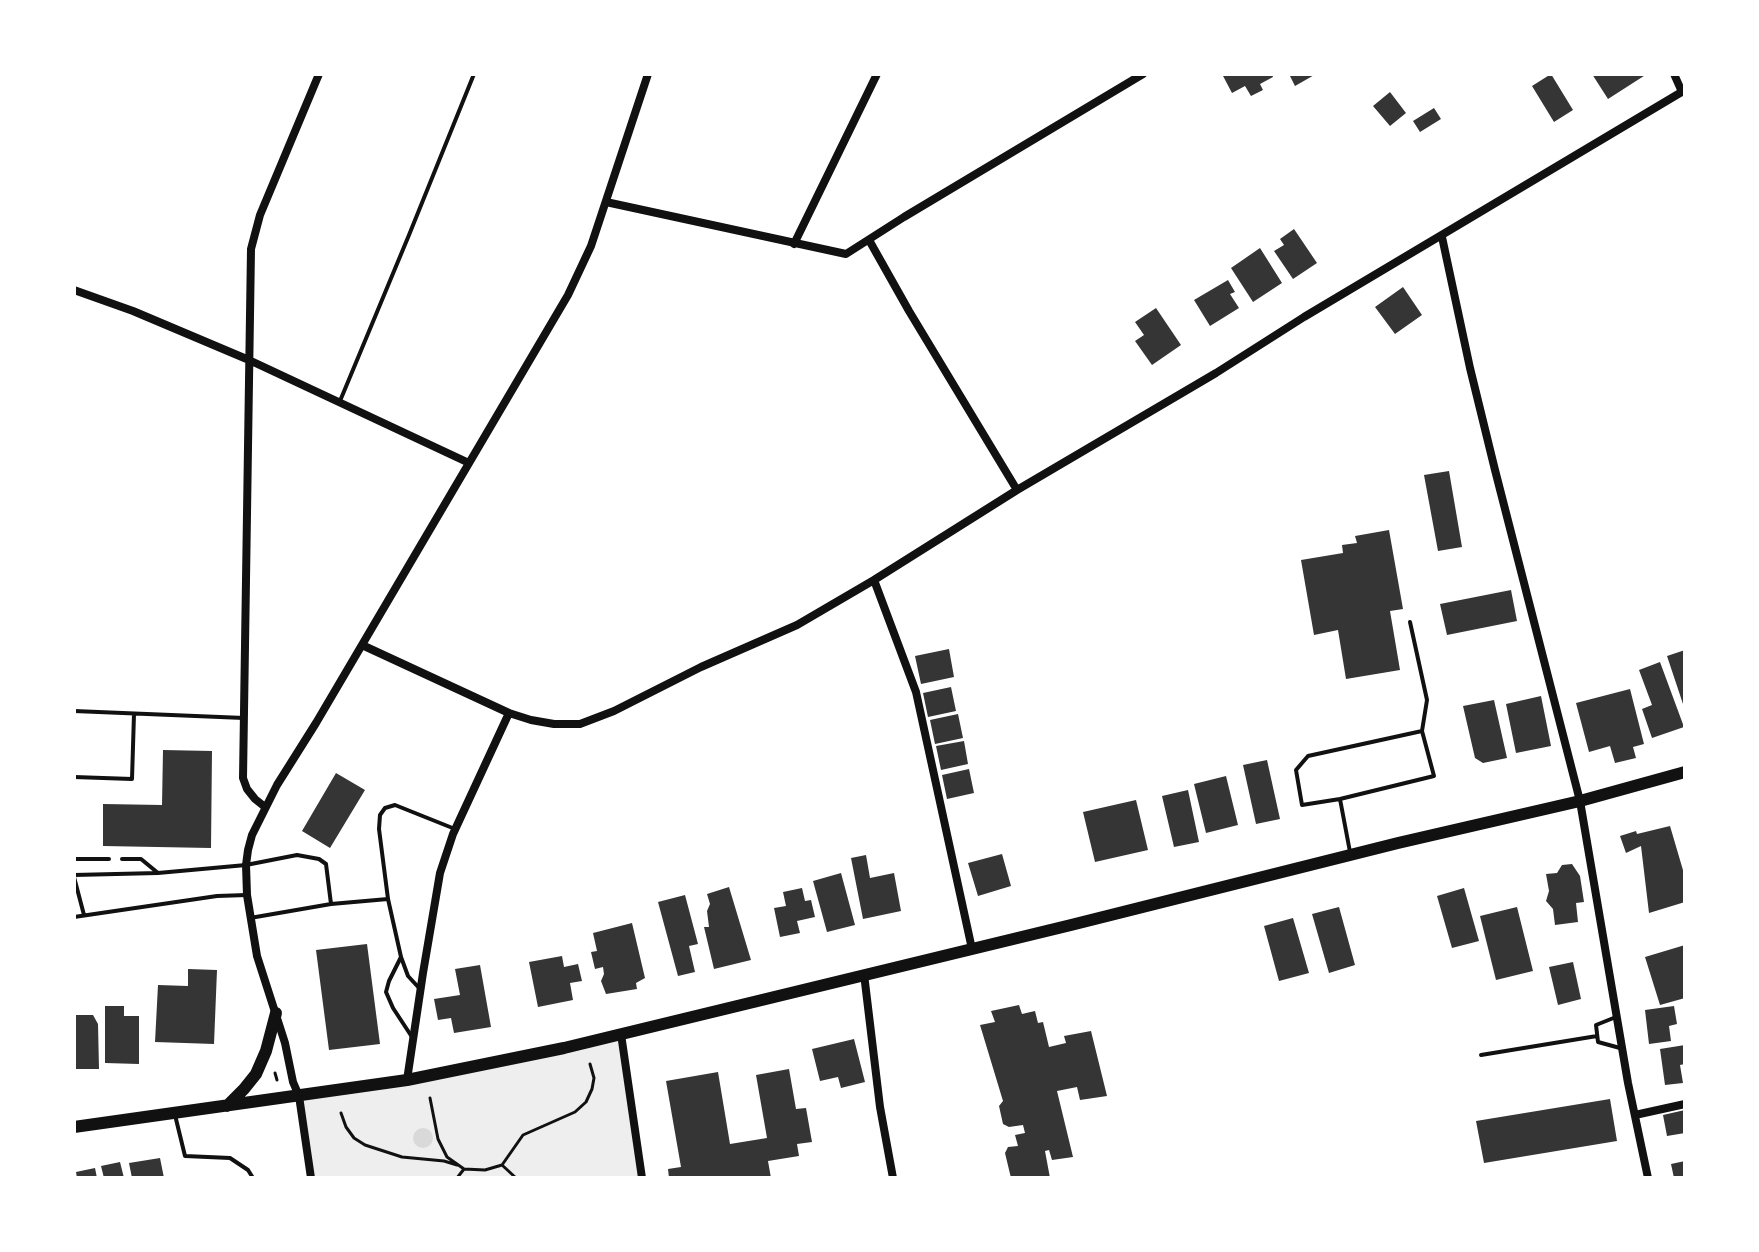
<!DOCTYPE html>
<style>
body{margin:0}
#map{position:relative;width:1759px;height:1252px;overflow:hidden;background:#fff;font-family:"Source Sans 3",sans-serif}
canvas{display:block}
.frame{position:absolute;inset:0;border:76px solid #fff;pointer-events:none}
</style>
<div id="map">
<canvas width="1759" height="1252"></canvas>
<div class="frame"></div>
</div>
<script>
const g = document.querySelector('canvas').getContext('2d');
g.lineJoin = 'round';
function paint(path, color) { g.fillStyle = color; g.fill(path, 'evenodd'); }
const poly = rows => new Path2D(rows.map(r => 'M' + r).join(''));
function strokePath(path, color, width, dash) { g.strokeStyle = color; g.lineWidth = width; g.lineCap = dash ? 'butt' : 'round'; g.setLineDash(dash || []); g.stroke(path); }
const green = poly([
 [621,1034,642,1178,311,1178,299,1096]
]);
const water = poly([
 '413 1138a10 10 0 1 1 20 0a10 10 0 1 1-20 0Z'
]);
const building = poly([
 [1222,74,1272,74,1273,77,1260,84,1263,90,1251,96,1245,86,1232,93],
 [1289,74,1316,74,1295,86],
 [1551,74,1573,110,1554,122,1532,86],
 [1592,74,1647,74,1608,99],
 [1390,92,1406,113,1390,126,1373,106],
 [1434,108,1441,119,1420,132,1413,121],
 [1294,229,1317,263,1293,279,1274,251,1284,245,1280,239],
 [1260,248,1282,283,1253,302,1231,268],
 [1228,280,1235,292,1230,294,1239,308,1210,326,1194,300],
 [1403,287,1422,315,1395,334,1375,307],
 [1156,308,1181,345,1152,365,1135,341,1144,335,1135,322],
 [1449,471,1462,547,1438,551,1424,475],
 [1389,530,1403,609,1390,611,1400,670,1346,679,1338,630,1314,635,1301,560,1343,553,1342,545,1357,543,1355,536],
 [1511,590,1517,621,1447,635,1440,604],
 [949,649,954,677,921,684,915,656],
 [1685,650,1685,707,1684,707,1667,656],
 [1660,662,1684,727,1652,738,1642,709,1652,705,1639,670],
 [951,687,956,711,928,717,923,693],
 [1630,689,1644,744,1633,747,1636,758,1615,763,1610,746,1589,752,1576,703],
 [1541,696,1551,746,1516,753,1506,704],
 [1494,700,1507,758,1483,763,1475,758,1463,706],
 [958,714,963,738,935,744,930,720],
 [964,741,968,764,941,770,936,746],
 [163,750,212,751,211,848,103,846,103,804,162,805],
 [1267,760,1280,819,1256,824,1243,765],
 [969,769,974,793,947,799,942,775],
 [336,773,365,790,330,848,302,831],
 [1226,776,1238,825,1206,833,1194,784],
 [1188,790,1199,842,1174,847,1162,796],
 [1136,800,1148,850,1095,862,1083,812],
 [1670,826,1685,877,1685,902,1649,913,1641,846,1626,853,1620,836,1636,831,1637,834],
 [1002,854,1011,886,978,896,968,863],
 [866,855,870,878,894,873,901,911,863,919,851,858],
 [1572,864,1580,876,1584,902,1576,903,1578,922,1555,925,1553,909,1546,901,1549,891,1546,874,1557,873,1562,865],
 [841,873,855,925,827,932,813,881],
 [729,887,751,960,714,969,704,927,709,927,707,911,710,904,707,894],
 [802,888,805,901,811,900,815,917,797,921,800,933,780,937,774,908,786,906,783,892],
 [1464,888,1479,941,1452,948,1437,896],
 [685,895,698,944,689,946,695,972,678,976,658,902],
 [1339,907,1355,965,1329,973,1312,914],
 [1517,907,1533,971,1496,980,1480,916],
 [1293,918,1309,973,1279,981,1264,926],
 [632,923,645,978,636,983,637,989,606,994,601,981,604,974,603,967,595,969,591,952,597,951,593,933],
 [367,944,380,1044,329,1050,316,950],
 [1685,945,1685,998,1660,1005,1645,957],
 [562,956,564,967,578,964,582,981,570,983,573,1000,538,1007,529,962],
 [1573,962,1581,999,1558,1005,1549,967],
 [480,965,491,1027,454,1033,451,1018,438,1020,434,999,460,995,455,969],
 [188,969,217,970,214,1044,155,1042,158,985,188,986],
 [1019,1005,1022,1014,1035,1011,1038,1023,1043,1022,1049,1047,1066,1043,1064,1036,1091,1031,1107,1096,1080,1100,1077,1087,1057,1091,1073,1157,1052,1160,1049,1150,1045,1151,1050,1178,1011,1178,1005,1153,1008,1147,1018,1146,1015,1135,1025,1133,1023,1125,1009,1127,1003,1124,999,1106,1003,1101,980,1025,995,1022,991,1011],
 [105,1006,124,1006,124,1016,139,1016,139,1064,105,1063],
 [1674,1006,1677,1024,1669,1026,1671,1041,1649,1044,1645,1010],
 [74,1015,93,1015,98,1024,99,1069,74,1069],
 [854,1039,865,1082,841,1088,838,1077,820,1081,812,1049],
 [1685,1045,1685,1064,1680,1065,1683,1083,1665,1085,1660,1049],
 [789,1069,796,1109,806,1108,812,1142,797,1144,799,1156,768,1161,771,1178,669,1178,668,1169,681,1167,666,1081,718,1072,730,1144,767,1138,756,1075],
 [1610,1099,1617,1141,1484,1163,1476,1121],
 [1685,1110,1685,1133,1667,1136,1663,1115],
 [160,1158,164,1178,132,1178,129,1163],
 [1685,1161,1685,1178,1674,1178,1671,1164],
 [120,1162,124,1178,104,1178,101,1166],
 [95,1168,97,1178,77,1178,76,1172]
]);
const path = poly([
 [275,1073,277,1080],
 [430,1098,438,1139,447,1157,464,1169],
 [341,1113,346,1127,354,1138,365,1145,402,1157,444,1161,457,1165],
 [502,1165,523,1135,575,1112,586,1102,592,1089,594,1078,590,1064],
 [457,1178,464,1169,485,1170,502,1165,516,1178]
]);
const service = poly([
 [340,401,409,235,474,74],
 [1410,622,1427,700,1422,731],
 [74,711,244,718],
 [1422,731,1434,776,1340,799,1302,805,1296,770,1308,756,1422,731],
 [74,777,132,779,134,714],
 [1340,799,1350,852],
 [74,859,109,859],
 [122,859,141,859,158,873],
 [74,875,158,873,246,865,297,855,319,859,326,864,331,904,250,918],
 [74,877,84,915],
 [331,904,388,899],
 [74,917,217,896,247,895],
 [401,957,389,981,386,992,393,1008,412,1037],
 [420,989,408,976,401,957,388,899,379,829,380,815,385,808,395,805,455,829],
 [1616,1017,1596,1025,1598,1042,1620,1048],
 [1481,1055,1597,1036],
 [175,1115,185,1156,230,1158,248,1170,253,1178]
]);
const minor = poly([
 [1674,74,1682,92],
 [606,202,846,254,904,217,1143,74],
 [1442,237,1470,368,1495,470,1580,801,1628,1083,1648,1178],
 [869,240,909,311,1017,490],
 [794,244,877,74],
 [74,290,133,311,249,360,469,463],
 [874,580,916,692,972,949],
 [362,645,509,713,531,720,554,724,580,724,614,711,701,667,797,625,874,580,1017,490,1216,373,1304,317,1685,90],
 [265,807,255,799,247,789,243,778,251,249,260,215,319,74],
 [864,974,880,1107,893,1178],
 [621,1034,642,1178],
 [407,1080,423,973,440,873,453,834,509,713],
 [1635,1115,1685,1104],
 [311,1178,299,1096,293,1082,285,1043,257,956,247,895,246,865,248,850,252,835,277,785,316,723,568,295,591,246,648,74]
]);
const secondary = poly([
 [227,1106,244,1089,256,1074,266,1051,276,1013],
 [74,1127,407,1080,564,1048,1071,925,1398,843,1580,801,1685,772]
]);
paint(green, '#eee');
paint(water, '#d9d9d9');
paint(building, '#353535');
strokePath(path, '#111', 3);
strokePath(service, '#111', 4);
strokePath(minor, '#111', 8);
strokePath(secondary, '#111', 12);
</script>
